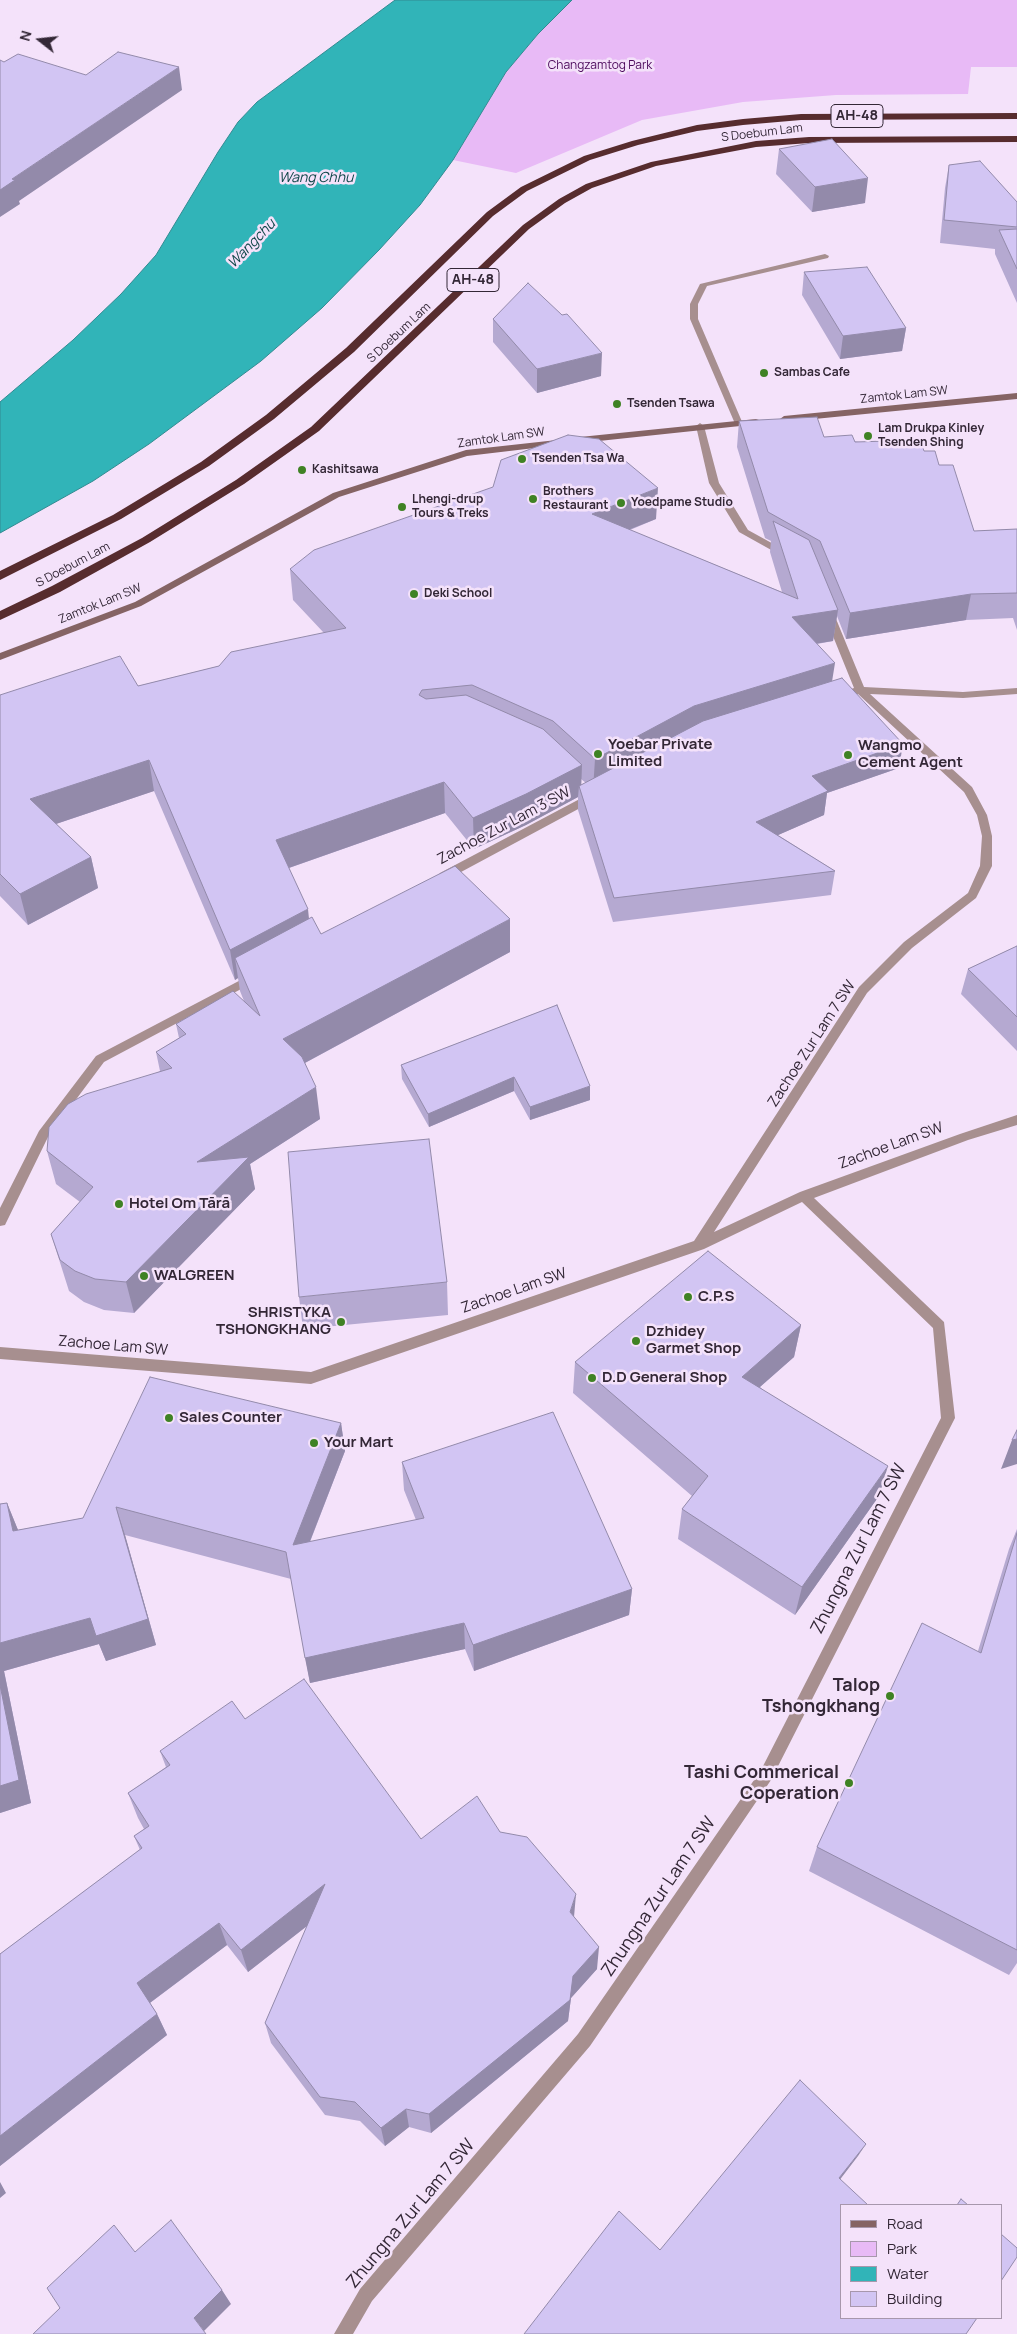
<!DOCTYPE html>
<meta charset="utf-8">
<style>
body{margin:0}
#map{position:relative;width:1017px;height:2334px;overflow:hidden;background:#f4e2fa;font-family:Manrope,sans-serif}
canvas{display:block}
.legend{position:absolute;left:840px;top:2204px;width:162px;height:115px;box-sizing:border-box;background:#f4e2fa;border:1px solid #a797ac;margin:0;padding:6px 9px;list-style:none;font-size:15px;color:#332736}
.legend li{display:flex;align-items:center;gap:10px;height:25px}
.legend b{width:25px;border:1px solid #a797ac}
.north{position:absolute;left:15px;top:15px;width:50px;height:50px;-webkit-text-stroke:4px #f4e2fa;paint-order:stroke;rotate:286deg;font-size:14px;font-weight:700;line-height:20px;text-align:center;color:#332736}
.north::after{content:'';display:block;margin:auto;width:18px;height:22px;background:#332736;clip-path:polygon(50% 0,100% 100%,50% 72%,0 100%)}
</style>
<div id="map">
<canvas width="1017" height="2334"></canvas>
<ul class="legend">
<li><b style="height:6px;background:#856464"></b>Road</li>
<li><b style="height:14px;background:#e8baf6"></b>Park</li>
<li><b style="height:14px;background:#31b4b8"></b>Water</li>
<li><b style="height:14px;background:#d2c5f3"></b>Building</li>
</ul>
<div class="north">N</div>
</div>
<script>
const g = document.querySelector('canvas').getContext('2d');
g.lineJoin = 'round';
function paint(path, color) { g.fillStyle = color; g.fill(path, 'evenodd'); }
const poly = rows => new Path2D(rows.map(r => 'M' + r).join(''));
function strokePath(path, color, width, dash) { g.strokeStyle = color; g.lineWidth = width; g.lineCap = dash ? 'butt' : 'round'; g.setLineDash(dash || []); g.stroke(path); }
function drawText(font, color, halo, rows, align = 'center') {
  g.font = font + ' Manrope,sans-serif'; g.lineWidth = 5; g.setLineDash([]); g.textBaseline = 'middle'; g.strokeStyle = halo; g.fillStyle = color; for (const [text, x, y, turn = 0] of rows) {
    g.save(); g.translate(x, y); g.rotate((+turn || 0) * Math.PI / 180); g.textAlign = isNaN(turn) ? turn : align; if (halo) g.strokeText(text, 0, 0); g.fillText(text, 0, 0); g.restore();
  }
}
const green = poly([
 [572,0,1017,0,1017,67,971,67,968,94,836,95,743,102,642,120,516,173,453,160,506,72,538,34]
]);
const water = poly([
 [395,0,572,0,538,34,506,72,453,160,420,205,379,250,322,308,261,361,149,444,93,481,0,533,0,402,73,340,121,294,156,255,218,152,238,122,257,102,395,0]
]);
const lane = poly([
 [825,254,829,256,828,258,707,286,698,304,698,319,743,424,736,426,690,319,690,304,700,284,825,254]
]);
const street = poly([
 [700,423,704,426,719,483,748,530,788,552,788,556,782,556,739,532,709,483,696,426,700,423],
 [829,611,834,614,864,687,963,692,1017,688,1017,694,963,698,870,694,972,787,987,815,992,836,992,866,976,898,912,948,867,993,714,1232,800,1192,960,1134,1017,1115,1017,1125,968,1140,814,1198,944,1322,955,1418,771,1780,590,2046,372,2301,353,2334,334,2334,360,2289,578,2034,761,1770,941,1418,933,1328,802,1202,704,1249,311,1384,0,1359,0,1347,311,1372,694,1241,859,987,904,942,968,893,980,866,982,836,977,815,964,792,858,694,838,700,833,697,834,695,854,688,824,614,829,611],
 [591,793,595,794,596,797,595,800,448,879,440,879,438,876,440,873,591,793],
 [254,973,258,974,260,977,258,980,104,1062,48,1137,5,1225,0,1226,0,1208,39,1131,96,1056,254,973]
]);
const secondary = poly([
 [1017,393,1017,399,784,422,780,419,784,416,1017,393],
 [756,419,759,420,759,424,580,443,576,440,580,437,756,419],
 [557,440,560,441,560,445,467,456,339,497,141,606,0,660,0,653,135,602,333,493,466,450,557,440]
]);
const highway = poly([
 [1017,113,1017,119,801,120,743,125,697,131,638,145,590,160,527,191,493,216,354,352,274,419,209,466,121,519,0,580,0,571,113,515,201,462,266,415,346,348,487,212,521,187,584,156,632,141,697,125,743,119,801,114,1017,113],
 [1017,136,1017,142,809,143,756,147,656,166,592,188,565,203,529,229,319,431,244,484,150,542,60,592,0,620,0,611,52,586,142,538,236,480,311,427,523,225,559,199,586,184,651,162,756,141,809,137,1017,136]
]);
const wall = poly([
 [779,149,865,203,812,212,776,174],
 [949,165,1017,202,1017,303,995,254,995,249,940,243,945,188],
 [804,272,906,328,902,351,840,359,802,295],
 [493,319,601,376,537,393,493,342],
 [739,421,824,437,924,451,939,465,974,531,1017,529,1017,630,1013,618,966,620,846,639,837,616,833,641,817,644,832,681,899,768,827,793,824,815,778,835,835,871,831,895,613,922,578,810,578,797,526,825,474,849,445,813,289,868,309,919,321,934,510,952,305,1063,320,1119,250,1164,255,1189,134,1313,104,1310,84,1302,69,1291,51,1234,80,1202,56,1184,47,1151,160,1071,156,1052,179,1038,176,1024,244,1001,240,991,238,978,235,980,154,791,56,824,91,857,98,888,28,925,0,896,0,695,138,686,219,666,324,633,293,600,290,569,656,519,630,530,782,592,770,552,771,541,765,538,737,447],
 [581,779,586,783,581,785],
 [1017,946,1017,1051,961,994,968,969],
 [557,1005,590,1100,530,1120,514,1091,429,1127,402,1079,401,1065],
 [447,1282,448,1315,303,1329,299,1297],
 [801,1325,794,1357,760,1387,879,1496,795,1615,678,1539,682,1509,692,1496,573,1393,575,1362],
 [341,1423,345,1451,310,1542,416,1520,404,1490,402,1462,632,1589,629,1615,474,1671,465,1649,310,1683,291,1579,125,1535,156,1645,106,1661,99,1644,4,1671,31,1803,0,1813,0,1504,7,1503,18,1530,83,1518],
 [1017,1529,1017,1963,1009,1975,809,1871,817,1847,978,1651,1009,1549],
 [245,1719,421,1839,500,1832,574,1917,597,1969,571,1998,568,2021,431,2133,409,2127,385,2146,360,2121,325,2115,271,2043,265,2023,307,1926,248,1972,227,1945,150,2003,157,2014,167,2035,0,2166,0,1954,140,1850,134,1836,144,1829,138,1818,128,1793,166,1767,160,1751]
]);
const shadedWall = poly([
 [179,67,182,90,19,201,20,204,0,217,0,190,12,179],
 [868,178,865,203,812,212,815,187],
 [906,328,902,351,840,359,843,336],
 [602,353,601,376,537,393,537,369],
 [658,488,656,519,590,545,592,514],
 [971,594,966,620,846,639,850,613],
 [838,610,833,641,788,648,792,617],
 [835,663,830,694,593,790,595,759,694,706],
 [903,744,899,768,827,793,824,815,753,846,756,822,812,776],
 [149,760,154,791,38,830,30,799],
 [582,765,581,793,579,786,578,797,526,825,474,849,473,818],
 [444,782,445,813,280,871,276,840],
 [91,857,98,888,28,925,20,894],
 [308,909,311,939,235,958,238,978,235,980,230,950],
 [510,919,510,952,288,1072,283,1039],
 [514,1077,514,1091,429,1127,428,1114],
 [590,1086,590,1100,530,1120,530,1107],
 [316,1087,320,1119,250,1164,255,1189,134,1313,126,1282,197,1162],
 [801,1325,794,1357,736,1408,742,1377],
 [341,1423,345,1451,298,1572,293,1545],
 [1017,1439,1017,1464,1001,1469,1012,1440],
 [888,1466,879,1496,795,1615,802,1587],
 [7,1503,18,1530,13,1531],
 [116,1507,125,1535,156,1645,106,1661,99,1644,4,1671,31,1803,0,1813,0,1643,90,1618],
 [632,1589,629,1615,474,1671,473,1645],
 [464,1623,465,1649,310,1683,305,1658],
 [325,1884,330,1908,248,1972,241,1950],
 [576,1894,574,1917,570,1912],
 [219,1923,227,1945,147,2005,137,1983],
 [599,1947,597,1969,571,1998,568,2021,431,2133,429,2114,573,1976],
 [157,2014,167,2035,0,2166,0,2136],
 [406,2109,409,2127,385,2146,381,2128],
 [866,2144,858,2156,832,2190,839,2178],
 [0,2182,6,2193,0,2198],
 [222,2290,231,2304,204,2331,194,2318]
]);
const building = poly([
 [118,52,179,67,12,179,15,180,0,190,0,60,4,62,18,54,86,75,118,52],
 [832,139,868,178,815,187,779,149,832,139],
 [980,161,1017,202,1017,227,944,220,949,165,980,161],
 [1017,229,1017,269,999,230,1017,229],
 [867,267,906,328,843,336,804,272,867,267],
 [528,283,562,315,567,314,602,353,537,369,493,319,528,283],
 [817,417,824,437,852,435,855,442,920,440,924,451,935,451,939,465,953,465,974,531,1017,529,1017,593,971,594,850,613,820,541,768,512,739,421,817,417],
 [568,435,599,439,658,488,592,514,798,599,773,521,809,540,838,610,792,617,835,663,694,706,595,759,553,721,472,685,422,690,419,695,426,699,466,695,543,729,582,765,526,794,473,818,444,782,276,840,308,909,230,950,149,760,30,799,91,857,20,894,0,874,0,695,120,656,138,686,219,666,231,652,346,628,290,569,314,550,493,487,501,460,568,435],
 [842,678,903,744,812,776,828,791,756,822,835,871,614,898,579,786,703,721,842,678],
 [455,866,510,919,283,1039,302,1057,316,1087,197,1162,249,1157,126,1282,95,1279,75,1271,60,1260,51,1234,93,1187,47,1151,49,1127,68,1104,86,1094,172,1068,156,1052,186,1034,176,1024,233,991,260,1016,235,958,312,917,321,934,455,866],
 [1017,946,1017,1017,968,969,1017,946],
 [557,1005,590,1086,530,1107,514,1077,428,1114,401,1065,557,1005],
 [429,1139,447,1282,299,1297,288,1152,429,1139],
 [708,1251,801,1325,742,1377,888,1466,802,1587,682,1509,708,1476,575,1362,708,1251],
 [150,1377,341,1423,293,1545,424,1518,402,1462,553,1412,632,1589,473,1645,464,1623,305,1658,286,1552,116,1507,148,1619,96,1636,90,1618,0,1643,0,1504,7,1503,13,1531,83,1518,150,1377],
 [1017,1430,1017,1439,1012,1440,1017,1430],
 [1017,1533,1017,1950,817,1847,922,1623,981,1653,1017,1533],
 [304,1679,421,1839,477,1796,500,1832,527,1837,576,1894,570,1912,599,1947,573,1976,570,2000,429,2114,406,2109,381,2128,355,2102,320,2097,265,2023,325,1884,241,1950,219,1923,137,1983,157,2014,0,2136,0,1954,142,1848,134,1836,149,1826,128,1793,170,1765,160,1751,232,1701,245,1719,304,1679],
 [0,1685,19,1780,0,1786,0,1685],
 [800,2080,866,2144,839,2178,868,2205,841,2205,841,2318,977,2318,966,2334,524,2334,619,2211,660,2250,800,2080],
 [961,2199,968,2205,957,2205,961,2199],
 [171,2220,222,2290,194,2318,206,2334,33,2334,60,2308,47,2288,114,2225,135,2252,171,2220],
 [1001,2234,1017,2248,1017,2257,1001,2281,1001,2234]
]);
const markers = [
 [764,373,5,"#3f8224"],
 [617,404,5,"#3f8224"],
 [868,436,5,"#3f8224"],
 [522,459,5,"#3f8224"],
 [302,470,5,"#3f8224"],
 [533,499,5,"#3f8224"],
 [621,503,5,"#3f8224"],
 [402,507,5,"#3f8224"],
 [414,594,5,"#3f8224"],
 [598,754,5,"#3f8224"],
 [848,755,5,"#3f8224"],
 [119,1204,5,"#3f8224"],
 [144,1276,5,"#3f8224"],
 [688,1297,5,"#3f8224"],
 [341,1322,5,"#3f8224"],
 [636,1341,5,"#3f8224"],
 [592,1378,5,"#3f8224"],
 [169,1418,5,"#3f8224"],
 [314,1443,5,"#3f8224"],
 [890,1696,5,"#3f8224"],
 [849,1783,5,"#3f8224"]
];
const farParknames = [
 ["Changzamtog Park",600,66]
];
const farStreetnames = [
 ["S Doebum Lam",762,133,-7],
 ["S Doebum Lam",399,333,-43],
 ["Zamtok Lam SW",904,395,-6],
 ["Zamtok Lam SW",501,438,-8],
 ["S Doebum Lam",73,565,-28],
 ["Zamtok Lam SW",100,604,-22]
];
const farPoinames = [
 ["Sambas Cafe",774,373],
 ["Tsenden Tsawa",627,404],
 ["Lam Drukpa Kinley",878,429],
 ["Tsenden Shing",878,443],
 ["Tsenden Tsa Wa",532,459],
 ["Kashitsawa",312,470],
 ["Brothers",543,492],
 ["Restaurant",543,506],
 ["Lhengi-drup",412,500],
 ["Tours & Treks",412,514],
 ["Yoedpame Studio",631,503],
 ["Deki School",424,594]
];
const shields = [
 [857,116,52],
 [473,280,52]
];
const shieldNames = [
 ["AH-48",857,116],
 ["AH-48",473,280]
];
const farWaternames = [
 ["Wang Chhu",316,178],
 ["Wangchu",252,244,-46]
];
const poiNames = [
 ["Yoebar Private",608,745],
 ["Limited",608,762],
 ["Wangmo",858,746],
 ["Cement Agent",858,763],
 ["Hotel Om Tārā",129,1204],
 ["WALGREEN",154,1276],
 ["C.P.S",698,1297],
 ["SHRISTYKA",331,1313,"right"],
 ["TSHONGKHANG",331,1330,"right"],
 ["Dzhidey",646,1332],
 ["Garmet Shop",646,1349],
 ["D.D General Shop",602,1378],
 ["Sales Counter",179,1418],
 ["Your Mart",324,1443]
];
const streetNames = [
 ["Zachoe Zur Lam 3 SW",504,826,-28],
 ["Zachoe Zur Lam 7 SW",812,1044,-57],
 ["Zachoe Lam SW",891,1146,-20],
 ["Zachoe Lam SW",514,1291,-19],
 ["Zachoe Lam SW",113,1346,5]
];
const nearStreetnames = [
 ["Zhungna Zur Lam 7 SW",859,1549,-63],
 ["Zhungna Zur Lam 7 SW",659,1897,-56],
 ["Zhungna Zur Lam 7 SW",411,2214,-50]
];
const nearPoinames = [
 ["Talop",880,1686],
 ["Tshongkhang",880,1707],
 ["Tashi Commerical",839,1773],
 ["Coperation",839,1794]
];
paint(green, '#e8baf6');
paint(water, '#31b4b8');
strokePath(water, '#328a91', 1);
paint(lane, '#a78f8f');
paint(street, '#a78f8f');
paint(secondary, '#856464');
paint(highway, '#572c2e');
paint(wall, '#b5a9d1');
paint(shadedWall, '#938aaa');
paint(building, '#d2c5f3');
strokePath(building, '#938aaa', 1);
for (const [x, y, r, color] of markers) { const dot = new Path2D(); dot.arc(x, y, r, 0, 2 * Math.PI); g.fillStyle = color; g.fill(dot); strokePath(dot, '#f4e2fa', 2); }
drawText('12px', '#4b085b', '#f4e2fa', farParknames);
drawText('12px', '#332736', '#f4e2fa', farStreetnames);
drawText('bold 12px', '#332736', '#f4e2fa', farPoinames, 'left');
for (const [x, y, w] of shields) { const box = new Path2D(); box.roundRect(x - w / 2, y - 11.5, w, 23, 4); g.fillStyle = '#f4e2fa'; g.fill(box); strokePath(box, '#332736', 1); }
drawText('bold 14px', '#332736', null, shieldNames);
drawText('italic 14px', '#0e4648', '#f4e2fa', farWaternames);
drawText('bold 15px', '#332736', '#f4e2fa', poiNames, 'left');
drawText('15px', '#332736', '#f4e2fa', streetNames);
drawText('18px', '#332736', '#f4e2fa', nearStreetnames);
drawText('bold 18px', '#332736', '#f4e2fa', nearPoinames, 'right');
</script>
